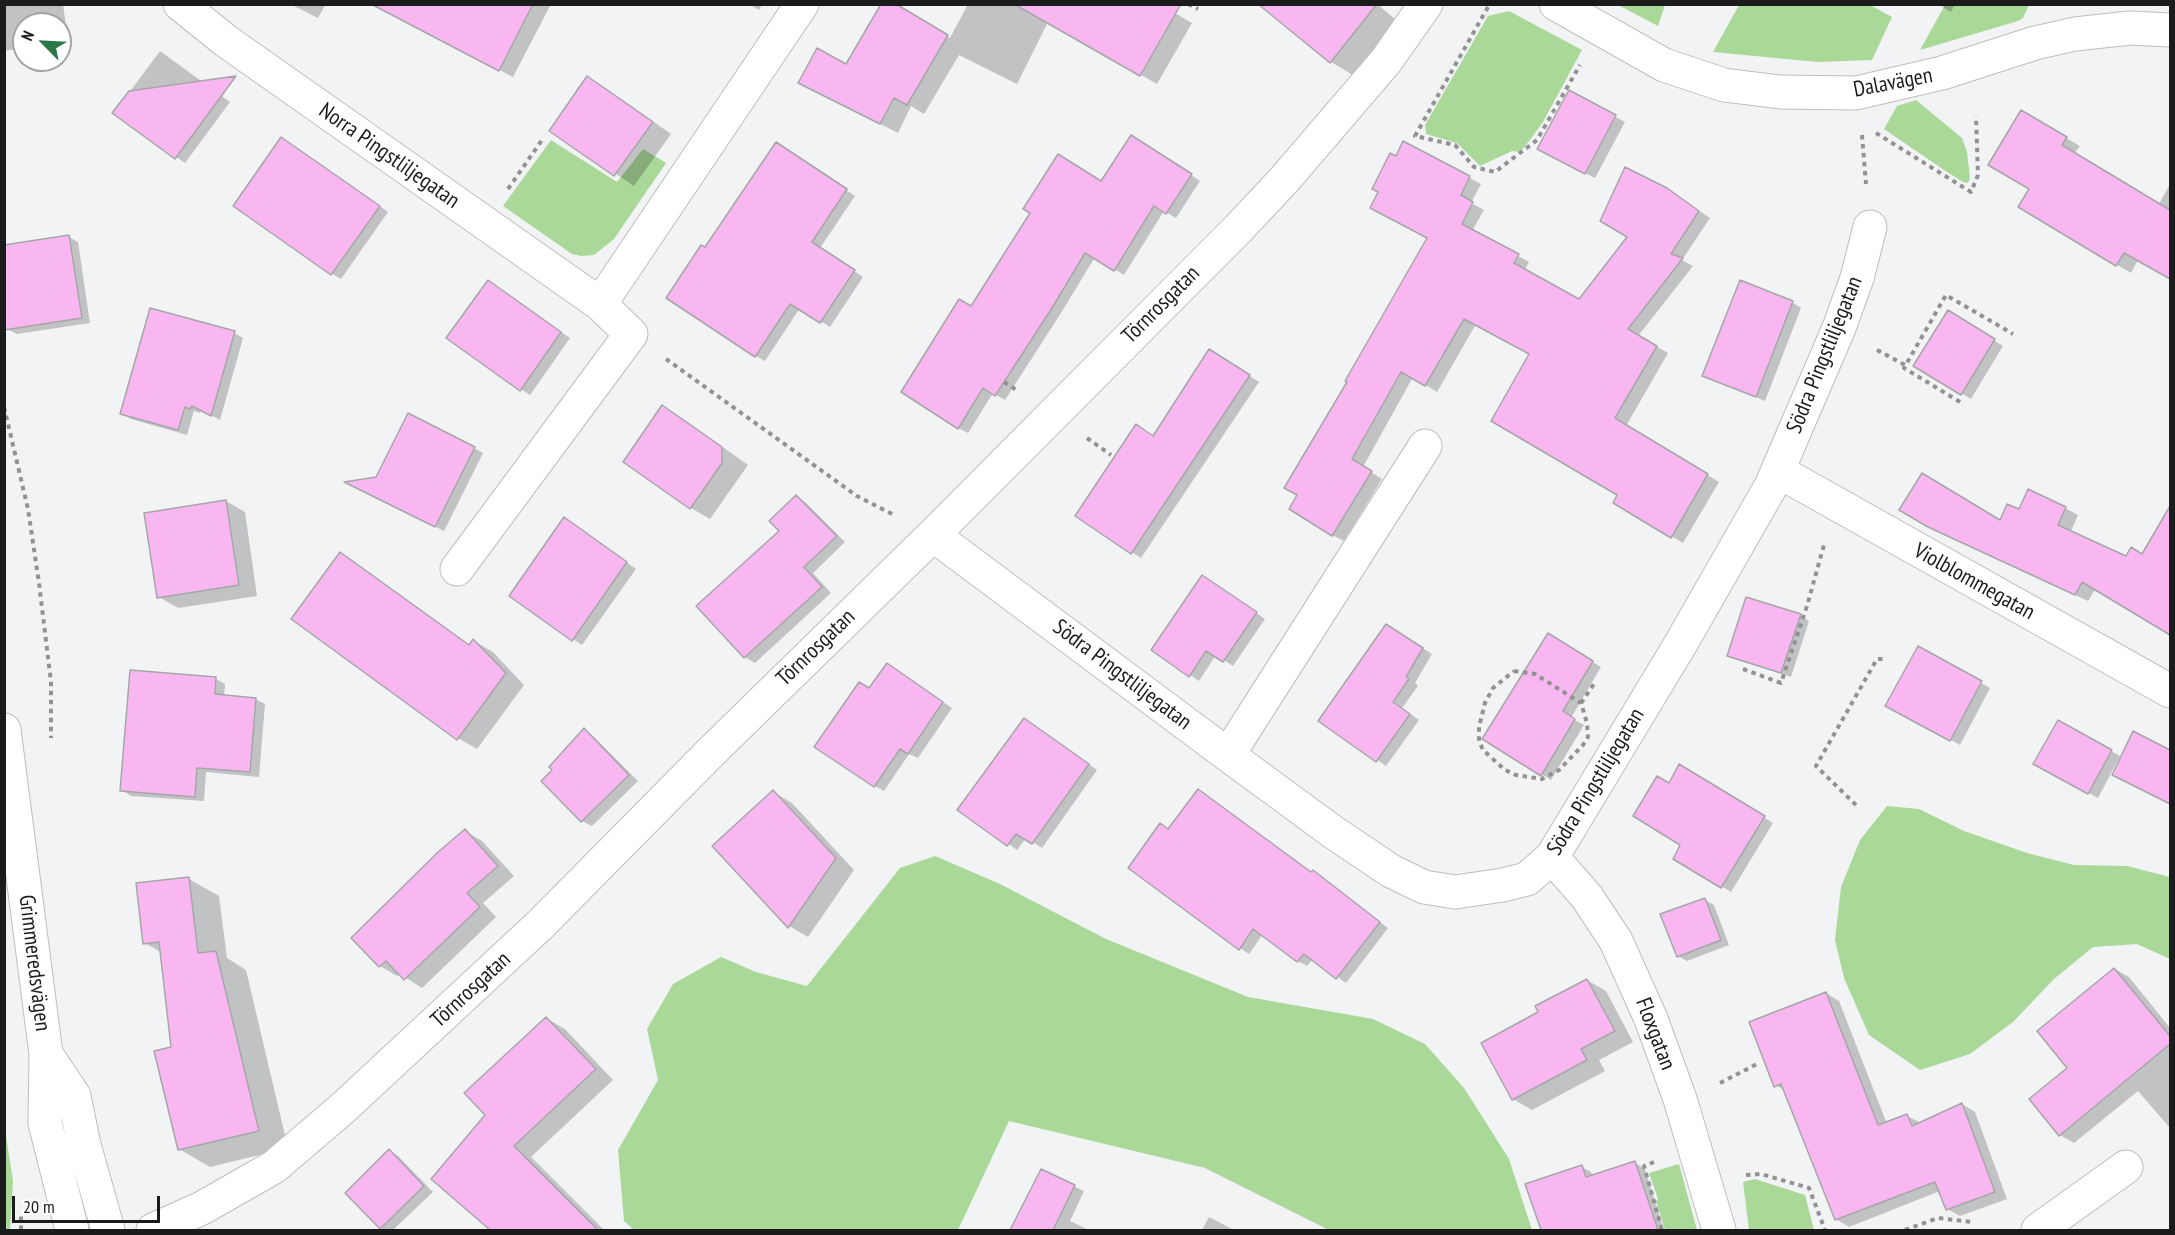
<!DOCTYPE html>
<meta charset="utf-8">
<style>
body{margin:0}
#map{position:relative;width:2175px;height:1235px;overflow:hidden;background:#f2f3f5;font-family:"PT Sans Narrow",sans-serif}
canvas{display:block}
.frame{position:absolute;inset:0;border:6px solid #1b1b1c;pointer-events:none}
.north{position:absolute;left:12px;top:12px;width:60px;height:60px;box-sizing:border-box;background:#fff;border:2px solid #a4a4a4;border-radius:50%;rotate:294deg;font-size:16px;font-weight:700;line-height:24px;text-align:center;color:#1b1b1c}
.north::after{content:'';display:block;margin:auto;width:21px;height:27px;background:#2a7847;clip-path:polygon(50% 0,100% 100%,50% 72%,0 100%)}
.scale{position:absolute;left:12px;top:1196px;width:148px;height:27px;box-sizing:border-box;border:3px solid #1b1b1c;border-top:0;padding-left:8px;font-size:18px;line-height:21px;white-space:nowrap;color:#1b1b1c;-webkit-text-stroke:4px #fff;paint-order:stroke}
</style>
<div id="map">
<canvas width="2175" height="1235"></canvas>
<div class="frame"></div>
<div class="north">N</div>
<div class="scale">20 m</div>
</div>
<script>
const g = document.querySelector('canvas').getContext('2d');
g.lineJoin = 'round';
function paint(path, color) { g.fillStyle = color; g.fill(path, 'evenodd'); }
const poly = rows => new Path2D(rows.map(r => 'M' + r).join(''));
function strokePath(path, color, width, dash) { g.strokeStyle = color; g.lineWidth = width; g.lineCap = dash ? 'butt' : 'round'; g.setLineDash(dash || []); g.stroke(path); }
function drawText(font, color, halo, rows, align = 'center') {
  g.font = font + ' "PT Sans Narrow",sans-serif'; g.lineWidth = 6; g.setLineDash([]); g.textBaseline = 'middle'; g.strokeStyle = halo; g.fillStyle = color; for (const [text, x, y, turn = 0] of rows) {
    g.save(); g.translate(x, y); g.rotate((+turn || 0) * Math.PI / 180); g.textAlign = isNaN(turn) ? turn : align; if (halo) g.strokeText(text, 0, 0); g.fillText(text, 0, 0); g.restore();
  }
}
const green = poly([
 [1618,5,1665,5,1658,26],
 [1739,5,1870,5,1892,17,1872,60,1818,62,1713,52],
 [1945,5,1945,4,2029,5,2023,18,2018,21,1920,50],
 [1509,11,1582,50,1543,122,1530,140,1520,152,1512,151,1480,166,1457,143,1426,134,1425,125,1488,16],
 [1916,100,1962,138,1967,152,1970,178,1968,183,1963,182,1944,170,1884,129,1897,106],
 [551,140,617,182,643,149,666,163,614,239,594,255,581,256,572,254,503,206],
 [1887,806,1919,809,1964,831,2027,853,2074,865,2127,866,2170,877,2170,959,2137,944,2093,947,2054,979,2013,1022,1970,1054,1920,1070,1869,1035,1844,978,1835,940,1841,887,1860,840],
 [935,856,1000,884,1106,939,1248,997,1373,1019,1425,1044,1464,1088,1509,1159,1532,1230,1329,1230,1205,1168,1009,1121,958,1230,634,1230,624,1221,618,1150,658,1080,647,1029,673,984,721,957,756,972,807,986,900,868],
 [4,1123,13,1181,10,1230,4,1230],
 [1679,1164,1697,1230,1665,1230,1656,1201,1658,1199,1649,1173],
 [1755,1179,1805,1195,1814,1230,1749,1230,1743,1182]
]);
const shadow = poly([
 [4,4,63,4,68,41,60,42,60,24,24,24,24,48,4,51],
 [290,4,326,4,318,18],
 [377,4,551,4,513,77,390,13],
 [749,4,762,4,759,10],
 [893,4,950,38,968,4,1159,4,1192,23,1157,84,1048,22,1017,84,959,55,924,114,911,106,898,133,800,83,847,66],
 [1281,4,1377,4,1401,24,1358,78,1331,62,1272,15],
 [1938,4,1955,4,1951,12],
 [160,51,230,102,185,163,114,113],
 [588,78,607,89,671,134,634,186,551,130],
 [1570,92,1625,122,1595,178,1548,154],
 [2022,112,2080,146,2074,154,2159,204,2170,184,2170,278,2138,260,2131,273,2020,207,2031,188],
 [1141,142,1200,181,1176,218,1164,211,1124,275,1095,257,1061,313,1005,400,993,393,968,433,958,428,972,308,1102,182],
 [1404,143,1481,184,1471,203,1484,210,1472,231,1529,262,1524,271,1580,301,1678,197,1710,218,1682,260,1693,266,1638,336,1668,353,1626,426,1719,482,1683,543,1615,502,1619,494,1531,354,1476,324,1437,392,1413,377,1363,467,1382,479,1344,541,1332,535,1299,495,1348,383,1429,238,1397,158],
 [291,144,388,212,341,279,332,274],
 [785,149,855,196,820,248,863,277,830,327,800,308,765,361,756,356,706,249],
 [69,237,78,242,90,323,17,334,7,329],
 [497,287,570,338,530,395,521,389],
 [1792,302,1801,308,1765,401,1704,375],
 [1948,312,2003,346,1971,399,1916,366],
 [234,333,243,338,220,420,201,410,200,413,194,411,187,435,131,419,122,413],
 [1219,356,1259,382,1141,558,1077,516,1154,437],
 [663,407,682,418,748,465,710,519,691,508],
 [474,448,483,453,444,531,355,486],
 [796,496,805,502,845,542,813,573,831,593,755,663,745,657,698,606,781,531],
 [226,501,245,512,257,596,178,608,159,597],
 [2065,508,2078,515,2070,533,2126,558,2143,556,2170,509,2170,633,2096,588,2088,601,1943,533,2000,522,2019,511],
 [574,525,636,569,582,645,573,639],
 [340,554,359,565,470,645,474,641,493,652,524,685,477,749,458,738],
 [1212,582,1265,619,1233,666,1216,655,1199,681,1153,650],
 [1800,615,1809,621,1791,677,1738,660,1729,655],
 [1396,631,1432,654,1415,683,1418,686,1402,708,1419,720,1386,766,1320,720],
 [1548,635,1601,667,1571,718,1584,725,1551,780,1484,739],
 [1918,648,1990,688,1960,745,1887,705],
 [896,671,952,708,918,758,909,754,884,791,875,786,870,690],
 [216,679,225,684,224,697,255,699,265,704,259,777,206,772,204,801,131,796,122,790],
 [2058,722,2120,756,2098,798,2035,764],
 [1034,725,1097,770,1042,848,1026,838,1017,850,960,810],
 [584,730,593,736,638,781,592,826,582,821,554,770],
 [1680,766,1773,823,1731,892,1675,858,1682,845,1669,784],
 [773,792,792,803,854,870,808,937,789,926,714,846],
 [1170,830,1312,873,1313,872,1388,928,1346,983,1313,959,1307,966,1298,961,1263,934,1249,954,1240,948],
 [465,831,482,841,514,876,483,903,496,917,422,988,400,974,397,976,380,966,353,938],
 [189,879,219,896,227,958,246,970,288,1148,210,1167,179,1149,173,1048,162,953,145,943],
 [1705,900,1714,905,1729,945,1687,961,1678,956],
 [2115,969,2129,977,2170,1028,2170,1128,2138,1091,2074,1143,2060,1135,2069,1068],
 [1587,980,1606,991,1633,1042,1599,1060,1605,1071,1532,1110,1513,1099,1540,1013],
 [1826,993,1839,1001,1887,1124,1907,1116,1921,1123,1962,1104,1975,1112,2007,1199,1960,1216,1947,1209,1940,1191,1849,1227,1836,1219,1785,1091,1776,1085],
 [546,1018,565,1029,613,1080,531,1157,604,1230,493,1230,433,1179,487,1115],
 [389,1151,398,1156,433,1192,393,1230,385,1230,381,1228,347,1193],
 [1635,1163,1645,1169,1664,1230,1542,1230,1527,1185,1582,1167,1591,1172,1593,1177],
 [1042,1171,1084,1191,1070,1221,1089,1230,1012,1230],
 [1209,1217,1234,1230,1202,1230]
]);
const building = poly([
 [371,4,533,4,499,71,371,4],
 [881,4,896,4,948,35,907,105,894,98,880,124,798,83,817,48,846,64,881,4],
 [1014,4,1181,4,1140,76,1014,4],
 [1258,4,1377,4,1330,63,1258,4],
 [236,76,175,159,112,113,129,91,236,76],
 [587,76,653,122,614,176,549,131,587,76],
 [1569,90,1616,115,1585,174,1537,149,1569,90],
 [2021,110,2067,137,2062,145,2170,210,2170,279,2124,253,2116,266,2018,207,2029,189,1988,165,2021,110],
 [1131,135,1192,174,1166,214,1154,206,1114,271,1085,253,1052,308,995,396,983,388,958,429,901,392,959,299,971,306,1030,213,1023,209,1058,154,1101,181,1131,135],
 [281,137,380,206,331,275,233,206,281,137],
 [1403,141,1470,176,1461,195,1473,202,1462,224,1519,254,1514,263,1579,299,1627,237,1600,221,1625,167,1667,188,1699,211,1671,254,1683,258,1628,329,1657,346,1615,418,1708,474,1671,538,1613,503,1617,495,1491,421,1529,354,1464,319,1425,386,1401,372,1352,459,1372,471,1332,536,1289,509,1297,495,1284,488,1347,382,1345,381,1427,238,1370,208,1378,192,1372,189,1390,153,1396,156,1403,141],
 [776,142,847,189,812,242,855,270,820,323,790,304,755,357,666,298,701,245,705,247,776,142],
 [69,235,82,318,4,330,4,245,69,235],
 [488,280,561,332,520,391,446,338,488,280],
 [1740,280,1793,301,1756,397,1702,376,1740,280],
 [150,308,235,331,211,416,192,406,190,409,185,407,178,430,120,414,150,308],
 [1948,310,1995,339,1961,395,1913,366,1948,310],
 [1209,349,1250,375,1131,554,1075,516,1136,424,1153,436,1209,349],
 [662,405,722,447,722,463,690,509,623,462,662,405],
 [408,413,475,447,435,527,344,482,376,477,408,413],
 [1922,473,2000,520,2007,504,2019,509,2028,489,2066,507,2058,525,2126,556,2131,547,2142,554,2170,506,2170,635,2082,582,2075,595,1928,527,1899,510,1922,473],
 [796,495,837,536,804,567,822,587,744,658,696,606,779,531,769,521,796,495],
 [226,500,239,585,157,598,144,513,226,500],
 [564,517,627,562,572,641,509,596,564,517],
 [340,552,469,645,473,639,506,673,457,740,291,619,340,552],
 [1202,575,1257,612,1223,662,1206,651,1189,677,1151,650,1202,575],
 [1746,597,1801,614,1781,673,1727,656,1746,597],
 [1386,624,1423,648,1406,677,1409,679,1393,702,1410,714,1376,762,1318,721,1386,624],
 [1548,633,1593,661,1563,711,1575,719,1541,776,1482,739,1548,633],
 [1918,646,1982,681,1950,741,1885,706,1918,646],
 [887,663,943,702,908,754,900,749,874,787,814,747,859,682,869,688,887,663],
 [130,670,216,677,215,694,256,698,250,772,197,768,195,797,120,791,130,670],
 [1024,718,1089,764,1032,844,1016,834,1007,846,957,810,1024,718],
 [2058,720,2112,750,2088,794,2033,764,2058,720],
 [584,728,629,775,581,822,541,781,552,770,549,767,584,728],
 [2133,731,2170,750,2170,804,2112,775,2133,731],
 [1679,764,1765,816,1721,888,1673,859,1680,845,1633,816,1657,776,1669,783,1679,764],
 [1198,789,1311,872,1313,870,1380,922,1336,979,1304,954,1297,962,1253,929,1239,950,1128,868,1160,823,1168,829,1198,789],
 [773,790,836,858,788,928,712,846,773,790],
 [465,829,498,866,467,893,480,907,404,980,386,961,379,967,351,938,437,853,465,829],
 [189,877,198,953,216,951,259,1131,178,1150,154,1051,171,1047,159,942,143,944,136,883,189,877],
 [1705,898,1721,940,1677,957,1660,914,1705,898],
 [2114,968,2170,1036,2170,1044,2059,1136,2029,1099,2067,1068,2037,1031,2114,968],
 [1587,979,1615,1031,1581,1049,1587,1060,1512,1100,1481,1043,1538,1012,1535,1006,1587,979],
 [1826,992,1878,1125,1907,1114,1912,1126,1962,1103,1995,1192,1946,1210,1935,1182,1835,1220,1781,1084,1774,1087,1749,1022,1826,992],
 [546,1017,596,1069,514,1146,598,1230,490,1230,431,1179,485,1115,464,1093,546,1017],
 [389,1149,424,1186,380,1229,345,1193,389,1149],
 [1635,1161,1658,1230,1541,1230,1525,1184,1582,1165,1586,1177,1635,1161],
 [1041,1169,1075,1185,1053,1230,1010,1230,1041,1169]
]);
const path = poly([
 [1188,4,1198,9],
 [1488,7,1415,136,1455,145,1474,167,1495,172,1537,140,1580,65],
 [1876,133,1971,192,1978,175,1976,116],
 [1862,135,1866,184],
 [508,189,542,140],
 [1877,350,1905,365],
 [666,359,857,496,894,515],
 [1004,382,1018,391],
 [1960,402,1904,368,1946,295,2013,334],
 [4,407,28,509,39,583,51,682,51,738],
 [1087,438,1111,455],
 [1743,669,1781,683,1807,606,1824,545],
 [1514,671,1535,674,1581,703,1587,723,1588,737,1583,745,1559,770,1542,779,1516,775,1505,770,1483,750,1479,741,1479,727,1485,703,1493,688,1514,671],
 [1581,703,1596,681],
 [1856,805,1816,766,1877,659,1884,659],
 [1720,1083,1757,1064],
 [1654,1162,1644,1166,1662,1230],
 [1746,1175,1761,1174,1809,1188,1825,1230],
 [21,1230,21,1213],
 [1905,1230,1938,1218,1972,1222]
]);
const minor = poly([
 [180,4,226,41,600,304,631,334,457,569],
 [1556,4,1664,65,1724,85,1780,92,1856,93,1942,73,2035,43,2075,34,2130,28,2170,30],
 [600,304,802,4],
 [1778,471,2170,691],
 [933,535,1228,755,1333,832,1391,871,1424,887,1455,892,1503,885,1527,879,1552,857,1680,645,1771,486,1839,328,1857,278,1870,227],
 [4,730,46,1054,45,1123,72,1230],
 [1228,755,1425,446],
 [1552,857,1587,897,1616,941,1651,1019,1680,1099,1719,1230],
 [46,1054,74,1096,84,1145,108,1230],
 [153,1230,202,1208,274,1167,343,1108,541,924,711,752,933,535,1237,230,1284,180,1386,61,1426,4],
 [2038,1230,2126,1167]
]);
const streetNames = [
 ["Dalavägen",1893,83,-11],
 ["Norra Pingstliljegatan",389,156,35],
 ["Törnrosgatan",1161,305,-45],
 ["Södra Pingstliljegatan",1825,355,-68],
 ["Violblommegatan",1974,582,29],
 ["Törnrosgatan",816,648,-44],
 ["Södra Pingstliljegatan",1122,675,37],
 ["Södra Pingstliljegatan",1596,782,-59],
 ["Grimmeredsvägen",34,963,83],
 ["Törnrosgatan",471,990,-43],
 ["Floxgatan",1655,1034,69]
];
paint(green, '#aad898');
paint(shadow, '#0003');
paint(building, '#f8b7f1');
strokePath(building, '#a7a6a7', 1.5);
strokePath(minor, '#bdbec0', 35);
strokePath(path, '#929294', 4, [4.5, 4.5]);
strokePath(minor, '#fff', 33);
drawText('22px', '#1b1b1c', '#fff', streetNames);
</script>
